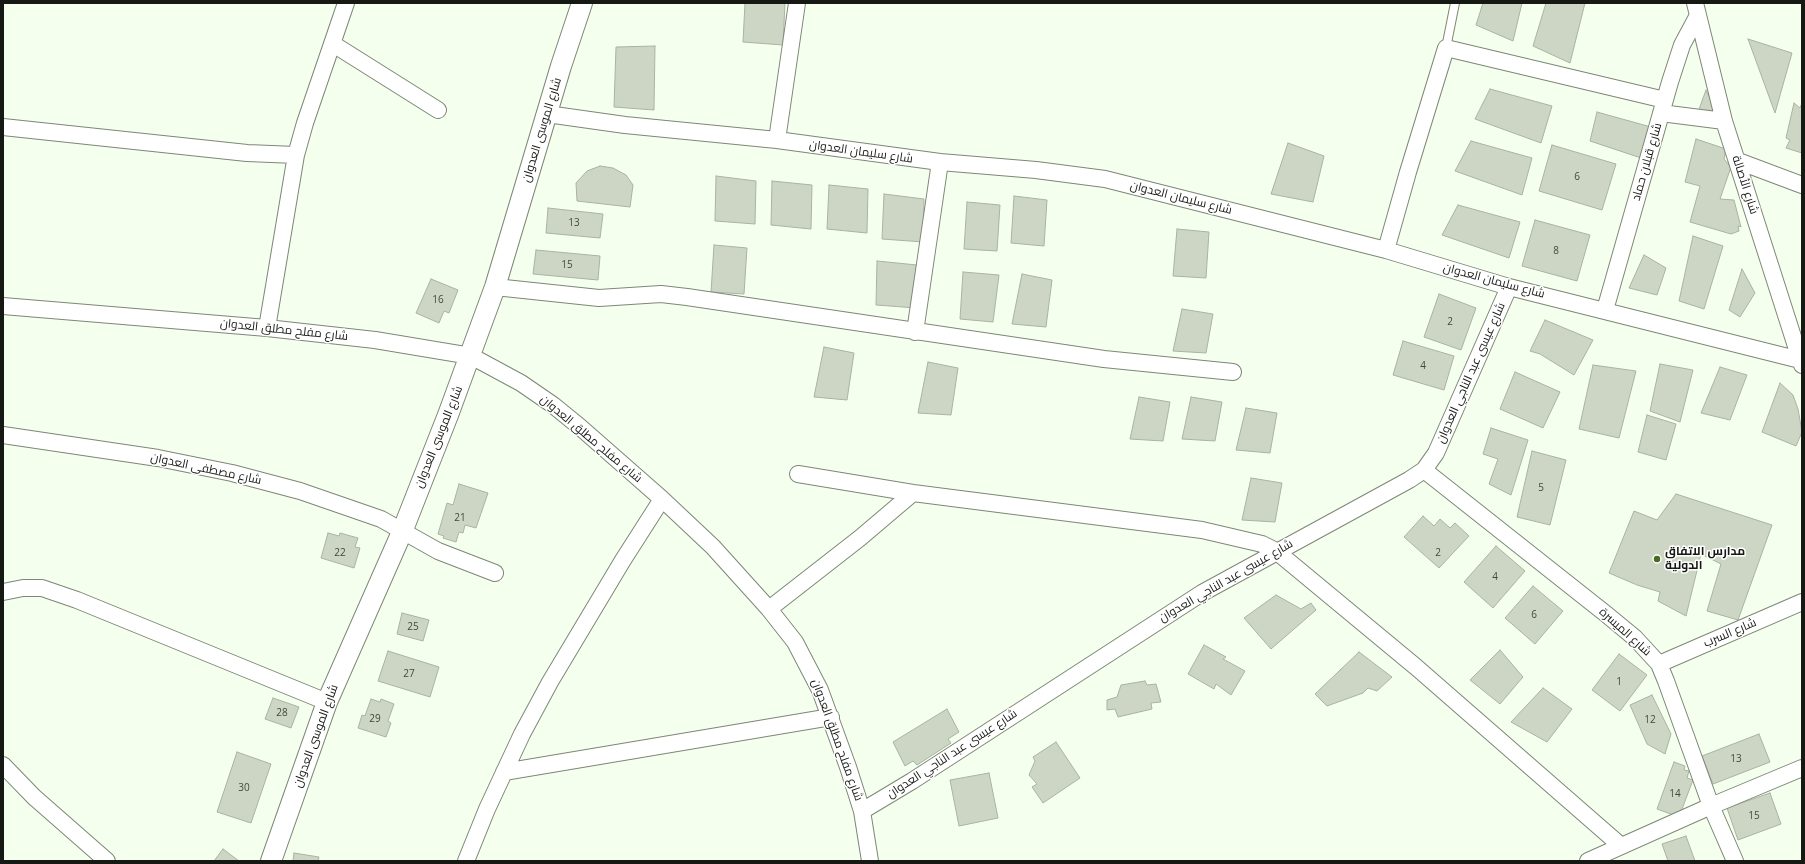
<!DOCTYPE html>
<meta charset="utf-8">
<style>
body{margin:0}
#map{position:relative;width:1805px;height:864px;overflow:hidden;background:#f5ffed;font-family:"Open Sans",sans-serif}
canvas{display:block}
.frame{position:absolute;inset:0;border:4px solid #161913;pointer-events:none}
</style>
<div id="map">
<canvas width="1805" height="864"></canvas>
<div class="frame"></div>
</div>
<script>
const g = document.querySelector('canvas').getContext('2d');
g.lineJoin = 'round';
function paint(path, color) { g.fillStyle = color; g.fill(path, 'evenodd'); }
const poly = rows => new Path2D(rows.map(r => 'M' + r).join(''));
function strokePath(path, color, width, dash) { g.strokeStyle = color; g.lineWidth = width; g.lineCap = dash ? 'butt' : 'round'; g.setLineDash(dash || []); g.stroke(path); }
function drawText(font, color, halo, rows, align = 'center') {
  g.font = font + ' "Open Sans",Cairo,sans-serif'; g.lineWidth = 3; g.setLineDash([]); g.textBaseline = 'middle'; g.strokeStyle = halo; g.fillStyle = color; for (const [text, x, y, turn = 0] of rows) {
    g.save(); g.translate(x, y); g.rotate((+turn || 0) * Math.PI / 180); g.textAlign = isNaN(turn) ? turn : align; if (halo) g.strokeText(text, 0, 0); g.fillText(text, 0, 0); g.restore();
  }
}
const building = poly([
 [745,3,785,3,783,45,743,42,745,3],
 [1483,3,1522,3,1513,41,1476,25,1483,3],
 [1546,3,1585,3,1570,63,1533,46,1546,3],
 [1748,39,1792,53,1775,113,1748,39],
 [655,46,654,110,614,107,616,47,655,46],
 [1490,89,1552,106,1541,143,1475,119,1490,89],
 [1706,90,1718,116,1698,112,1706,90],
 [1794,103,1800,108,1802,103,1802,153,1786,148,1790,140,1786,138,1794,103],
 [1597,112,1651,127,1641,158,1590,141,1597,112],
 [1696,139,1726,149,1724,159,1731,167,1720,199,1734,200,1741,227,1738,226,1739,231,1731,234,1690,222,1700,186,1685,182,1696,139],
 [1471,141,1532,158,1522,195,1455,171,1471,141],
 [1288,143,1324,156,1313,202,1271,194,1288,143],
 [1552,145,1616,164,1602,210,1539,191,1552,145],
 [600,166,613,168,626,175,633,185,630,207,577,201,576,183,587,171,600,166],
 [716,176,756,181,755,224,715,221,716,176],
 [772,181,812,185,811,229,771,225,772,181],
 [829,185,868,189,867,233,827,229,829,185],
 [884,194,924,199,923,242,882,239,884,194],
 [1014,196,1047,200,1044,246,1011,243,1014,196],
 [967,202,1000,205,997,251,964,249,967,202],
 [1458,205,1520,222,1509,258,1442,235,1458,205],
 [548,208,603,214,600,238,546,233,548,208],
 [1535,220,1590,235,1577,281,1522,266,1535,220],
 [1177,229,1209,232,1206,278,1173,276,1177,229],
 [1693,236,1723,246,1704,309,1679,301,1693,236],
 [714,245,747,248,744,294,711,292,714,245],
 [536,250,600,256,598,280,533,274,536,250],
 [1644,255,1666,268,1657,295,1629,288,1644,255],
 [877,261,917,265,916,308,876,305,877,261],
 [1742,269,1755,293,1740,317,1729,310,1742,269],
 [963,272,999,275,993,322,960,319,963,272],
 [1022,274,1052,280,1046,327,1012,324,1022,274],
 [431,279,458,290,449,313,444,311,439,323,416,313,431,279],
 [1439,294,1476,308,1461,350,1424,337,1439,294],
 [1182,309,1213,314,1206,353,1173,351,1182,309],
 [1545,320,1593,340,1574,375,1540,354,1530,351,1545,320],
 [1403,341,1454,356,1444,390,1393,375,1403,341],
 [824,347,854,353,847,400,814,397,824,347],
 [928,362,958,368,951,415,918,413,928,362],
 [1660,364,1693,370,1680,422,1650,411,1660,364],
 [1593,365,1636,371,1619,438,1579,429,1593,365],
 [1720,367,1747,375,1730,420,1701,413,1720,367],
 [1515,372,1560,392,1543,428,1500,409,1515,372],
 [1780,383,1793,395,1798,409,1802,432,1796,446,1762,432,1780,383],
 [1139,397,1170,402,1163,441,1130,439,1139,397],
 [1191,397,1222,402,1215,441,1182,439,1191,397],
 [1246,408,1277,413,1270,453,1236,450,1246,408],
 [1647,415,1676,424,1666,460,1638,452,1647,415],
 [1491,428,1528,440,1511,495,1489,484,1498,459,1483,454,1491,428],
 [1532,451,1566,460,1550,525,1517,517,1532,451],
 [1251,478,1282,483,1275,522,1242,520,1251,478],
 [459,484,488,493,476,528,465,525,463,533,459,532,456,542,443,538,444,536,438,534,447,503,453,505,459,484],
 [1676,494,1772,525,1738,620,1707,611,1721,564,1701,554,1686,616,1658,601,1660,592,1637,585,1609,573,1634,511,1657,520,1676,494],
 [1423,516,1434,526,1440,519,1450,528,1455,523,1469,536,1439,568,1404,537,1423,516],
 [328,533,339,536,340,533,358,538,355,547,360,548,354,568,321,558,328,533],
 [1496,546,1525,571,1493,608,1464,582,1496,546],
 [1533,586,1563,611,1535,644,1505,618,1533,586],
 [1276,595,1301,609,1311,603,1316,610,1271,649,1244,618,1276,595],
 [402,613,429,620,423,641,397,634,402,613],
 [1204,645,1226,657,1223,659,1245,671,1231,695,1216,684,1214,689,1188,674,1204,645],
 [1500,650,1523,677,1500,704,1470,680,1500,650],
 [388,651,439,667,430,697,378,681,388,651],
 [1359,652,1392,677,1377,691,1368,688,1363,693,1327,706,1315,694,1359,652],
 [1619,654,1647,675,1620,711,1592,690,1619,654],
 [1145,681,1147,685,1156,684,1161,702,1151,703,1152,709,1118,717,1115,709,1107,710,1107,700,1117,697,1121,685,1145,681],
 [1543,688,1572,709,1547,742,1511,722,1543,688],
 [1652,695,1671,734,1665,754,1647,744,1630,705,1652,695],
 [273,698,299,707,291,728,265,719,273,698],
 [371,699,380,702,381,699,394,704,388,721,391,723,386,737,358,728,362,715,365,716,371,699],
 [947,709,959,732,948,739,951,743,917,765,913,761,905,766,893,742,947,709],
 [1759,734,1770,762,1713,784,1702,756,1759,734],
 [1056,742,1080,778,1043,803,1032,787,1037,784,1029,775,1035,761,1033,757,1056,742],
 [237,752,271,764,251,823,217,812,237,752],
 [1674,762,1685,766,1684,770,1689,771,1687,778,1693,780,1679,817,1657,809,1674,762],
 [989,773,998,818,959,826,950,780,989,773],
 [1770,793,1781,824,1738,840,1727,808,1770,793],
 [1686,836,1695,861,1668,861,1662,844,1686,836],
 [223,849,239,861,214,861,223,849],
 [294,853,319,857,318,861,293,861,294,853]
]);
const service = poly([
 [1446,48,1455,3]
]);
const minor = poly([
 [1695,3,1724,121,1802,365],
 [333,44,438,110],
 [1661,113,1724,121],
 [547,114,625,125,777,140,940,162,1036,170,1105,179,1386,250,1509,287,1800,360],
 [3,127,247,153,296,155],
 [777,140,797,3],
 [1738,161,1802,185],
 [1386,250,1408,172,1446,48,1665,100],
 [495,287,599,298,661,294,687,297,1104,359,1233,372],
 [3,306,267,328,375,340,471,356,521,383,553,405,580,427,662,499,713,547,769,609,795,642,820,690,848,767,862,811,870,861],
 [1605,310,1670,82,1682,45,1697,17],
 [267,328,296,155,305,123,346,3],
 [915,332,940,162],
 [3,435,158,458,232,473,300,491,381,519,438,551,495,573],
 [1424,470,1606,614,1635,638,1659,664,1666,681,1711,806,1735,861],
 [798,474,913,493,1202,530,1262,544,1276,551,1416,667,1620,845],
 [3,592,23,588,42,588,77,600,327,702],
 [769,609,860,538,913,493],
 [1659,664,1802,602],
 [3,765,34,797,107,861],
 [504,772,831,717],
 [862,811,912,781,1202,593,1409,480,1424,470,1436,453,1509,287],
 [466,861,487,809,522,734,550,682,623,560,662,499],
 [1588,861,1711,806,1802,768]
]);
const tertiary = poly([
 [271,861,327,702,402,532,448,415,495,287,561,66,582,3]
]);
const markers = [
 [1657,559,4,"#4a6a21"]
];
const numberNames = [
 ["6",1577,177],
 ["13",574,223],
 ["8",1556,251],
 ["15",567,265],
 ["16",438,300],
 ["2",1450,322],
 ["4",1423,366],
 ["5",1541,488],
 ["21",460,518],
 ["22",340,553],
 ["2",1438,553],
 ["4",1495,577],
 ["6",1534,615],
 ["25",413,627],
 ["27",409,674],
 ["1",1619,682],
 ["28",282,713],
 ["29",375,719],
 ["12",1650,720],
 ["13",1736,759],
 ["30",244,788],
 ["14",1675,794],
 ["15",1754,816]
];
const streetNames = [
 ["شارع الموسى العدوان",542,130,-73],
 ["شارع سليمان العدوان",861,152,8],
 ["شارع قبلان حماد",1647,162,-74],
 ["شارع الأصالة",1745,185,72],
 ["شارع سليمان العدوان",1181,198,14],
 ["شارع سليمان العدوان",1494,281,15],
 ["شارع مفلح مطلق العدوان",284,330,6],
 ["شارع عيسى عبد الناجي العدوان",1471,373,-66],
 ["شارع الموسى العدوان",439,437,-68],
 ["شارع مفلح مطلق العدوان",591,439,40],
 ["شارع مصطفى العدوان",206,469,12],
 ["شارع عيسى عبد الناجي العدوان",1226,581,-30],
 ["شارع الميسرة",1625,632,42],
 ["شارع السرب",1730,633,-23],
 ["شارع الموسى العدوان",316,736,-70],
 ["شارع مفلح مطلق العدوان",837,740,70],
 ["شارع عيسى عبد الناجي العدوان",952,754,-33]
];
const poiNames = [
 ["مدارس الاتفاق",1665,552],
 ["الدولية",1665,566]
];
paint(building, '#cdd6c4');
strokePath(building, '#aab3a2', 1);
strokePath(service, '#7e8777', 10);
strokePath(minor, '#7e8777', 18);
strokePath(tertiary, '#7e8777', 22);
strokePath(service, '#fff', 8);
strokePath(minor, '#fff', 16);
strokePath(tertiary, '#fff', 20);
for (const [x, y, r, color] of markers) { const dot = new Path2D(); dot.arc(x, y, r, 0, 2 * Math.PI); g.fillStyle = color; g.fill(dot); strokePath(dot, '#fff', 1.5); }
drawText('10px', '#44483f', null, numberNames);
drawText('12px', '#161913', '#fff', streetNames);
drawText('bold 12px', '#161913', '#fff', poiNames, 'left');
</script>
